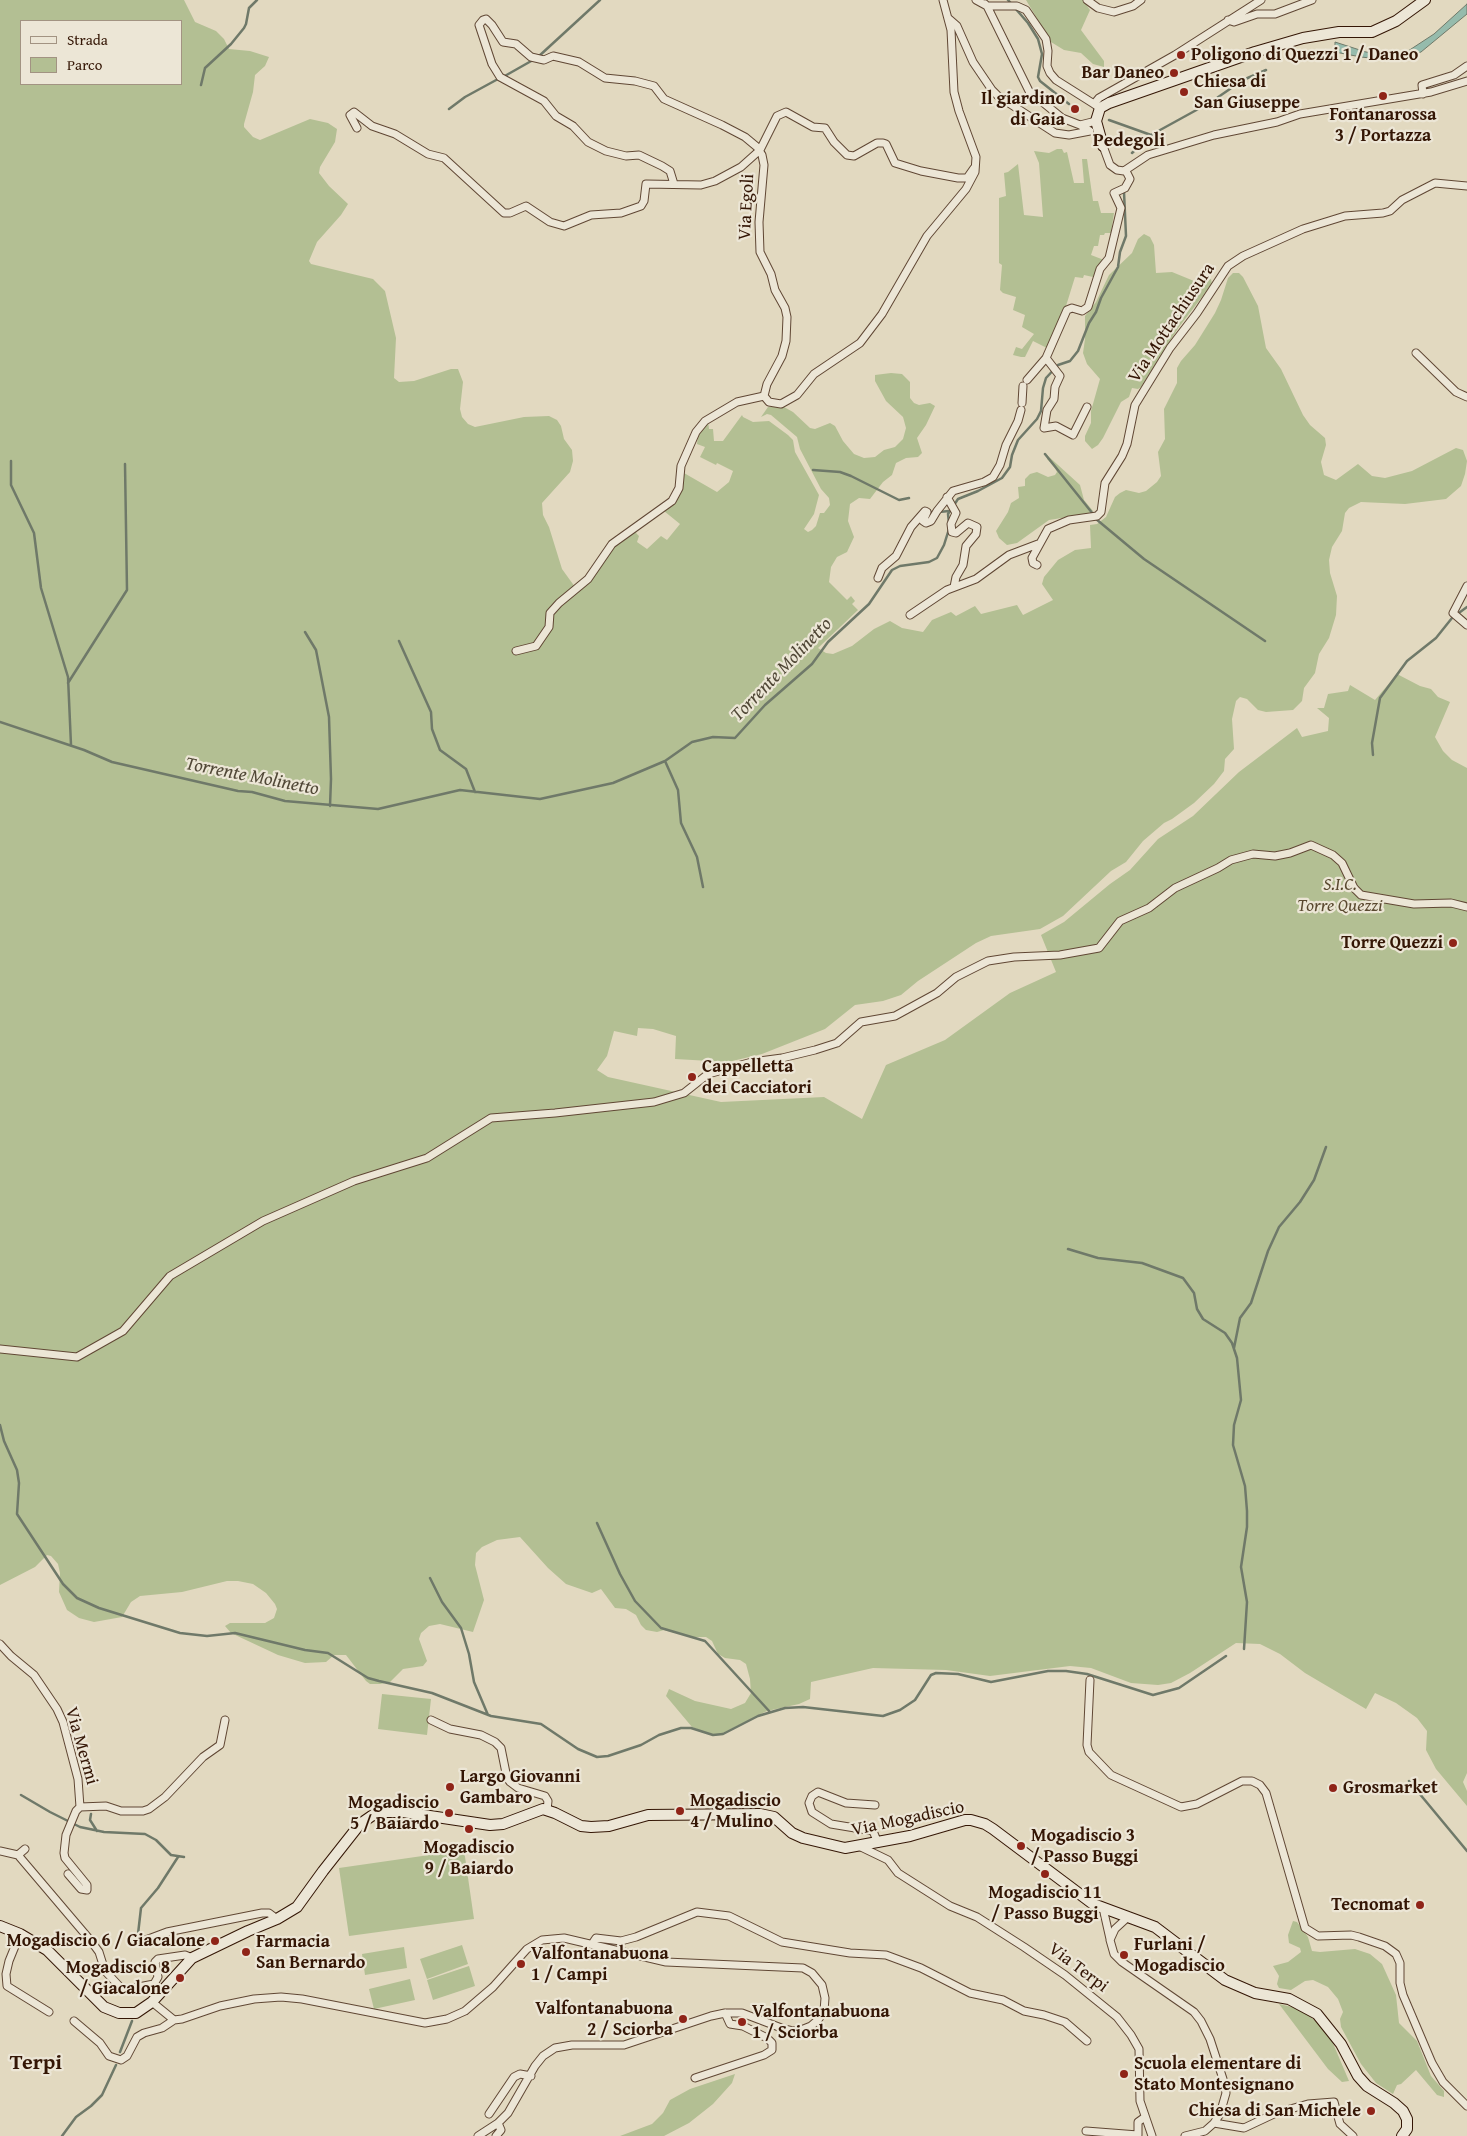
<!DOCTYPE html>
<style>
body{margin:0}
#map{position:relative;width:1467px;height:2136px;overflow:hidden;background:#e2d9c0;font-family:"Gentium Book Plus",serif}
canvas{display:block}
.legend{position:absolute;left:20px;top:20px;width:162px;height:65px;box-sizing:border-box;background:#ece6d6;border:1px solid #a29382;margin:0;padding:6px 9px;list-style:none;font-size:15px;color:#341605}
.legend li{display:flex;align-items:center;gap:10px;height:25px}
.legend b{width:25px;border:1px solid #a29382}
</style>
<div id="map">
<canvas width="1467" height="2136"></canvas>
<ul class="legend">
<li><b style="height:6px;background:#ece6d6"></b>Strada</li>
<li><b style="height:14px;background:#b3bf93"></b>Parco</li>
</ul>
</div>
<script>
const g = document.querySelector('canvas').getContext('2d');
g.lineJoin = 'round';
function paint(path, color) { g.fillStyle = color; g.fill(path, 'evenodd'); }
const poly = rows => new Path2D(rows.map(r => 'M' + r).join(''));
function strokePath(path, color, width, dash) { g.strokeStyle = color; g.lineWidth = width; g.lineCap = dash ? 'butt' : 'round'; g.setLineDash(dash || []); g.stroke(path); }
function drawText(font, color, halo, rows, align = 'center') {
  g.font = font + ' "Gentium Book Plus",serif'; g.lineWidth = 4.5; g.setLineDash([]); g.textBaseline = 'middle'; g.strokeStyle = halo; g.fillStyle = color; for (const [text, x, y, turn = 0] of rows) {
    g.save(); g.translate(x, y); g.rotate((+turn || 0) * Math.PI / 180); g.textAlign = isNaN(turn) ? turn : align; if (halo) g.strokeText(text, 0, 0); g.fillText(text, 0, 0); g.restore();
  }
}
const green = poly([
 [0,0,184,0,195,22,216,31,224,39,229,49,250,51,269,57,265,66,255,75,253,92,244,124,244,127,253,137,260,140,310,119,328,123,337,129,335,142,320,167,319,173,329,186,348,204,341,215,317,242,309,261,311,264,373,279,385,291,396,338,394,378,399,382,414,381,451,369,458,369,463,382,460,409,462,417,468,424,475,427,524,417,549,416,557,420,561,426,564,439,572,450,573,461,570,472,542,503,543,515,549,527,562,569,575,587,559,599,547,623,538,647,554,612,616,544,640,525,636,533,639,536,637,542,647,549,661,536,667,540,680,524,664,511,676,501,680,492,684,473,717,492,729,482,733,471,717,463,716,465,700,457,705,447,697,444,698,434,708,421,709,429,713,429,714,441,723,441,742,415,743,417,753,422,769,421,788,435,793,440,795,452,819,495,814,514,804,529,808,532,812,530,816,526,820,513,824,513,830,505,829,498,821,489,800,449,797,437,771,415,767,414,761,417,768,407,784,407,793,412,810,428,815,429,830,423,835,426,843,441,854,454,864,458,875,457,884,450,895,447,903,439,906,428,903,417,886,401,875,381,875,375,891,373,902,374,910,382,910,398,914,403,919,405,930,403,935,406,926,425,917,438,922,453,918,457,906,458,896,463,892,475,883,482,870,499,859,498,850,504,848,521,854,537,847,552,837,557,831,567,829,582,847,600,851,596,855,601,852,604,858,610,818,648,826,653,833,654,852,646,874,629,890,621,902,628,923,632,932,620,951,612,956,616,975,606,981,614,1017,605,1023,615,1053,600,1042,584,1044,577,1058,560,1075,550,1091,548,1090,525,1097,524,1106,517,1115,497,1120,493,1126,490,1139,493,1146,491,1157,482,1161,476,1158,452,1165,439,1164,409,1177,383,1177,368,1181,361,1195,345,1215,313,1221,300,1228,278,1233,273,1239,273,1243,277,1258,306,1266,348,1281,369,1303,415,1310,425,1325,438,1326,445,1321,462,1324,475,1336,480,1358,464,1372,476,1385,478,1412,471,1456,448,1463,450,1467,461,1465,474,1461,486,1446,499,1405,504,1361,502,1349,508,1345,513,1342,531,1332,547,1329,560,1330,573,1337,596,1336,615,1329,638,1319,654,1315,673,1304,688,1302,701,1293,710,1266,712,1258,710,1247,699,1240,697,1236,701,1232,719,1234,749,1225,759,1224,771,1214,784,1194,803,1172,819,1164,823,1143,841,1126,862,1111,871,1063,916,1040,929,991,936,976,943,918,981,901,995,883,1001,855,1005,825,1029,762,1054,728,1062,675,1059,676,1036,653,1029,638,1028,637,1036,614,1031,607,1056,597,1070,608,1077,721,1102,824,1097,862,1119,886,1065,945,1040,1010,993,1056,972,1041,935,1064,922,1110,884,1130,870,1158,839,1193,816,1239,772,1297,728,1302,737,1328,731,1329,718,1317,708,1324,708,1328,694,1348,691,1350,685,1375,700,1397,674,1420,686,1431,689,1438,697,1450,702,1435,737,1443,751,1452,760,1467,768,1467,1773,1463,1782,1467,1791,1467,1806,1436,1769,1426,1750,1427,1731,1417,1718,1396,1703,1375,1693,1366,1709,1305,1673,1280,1654,1260,1644,1236,1643,1190,1673,1171,1683,1158,1685,1131,1683,1091,1668,1070,1666,990,1676,946,1670,873,1668,811,1682,810,1699,799,1704,767,1711,721,1734,714,1736,692,1727,666,1696,669,1689,695,1701,731,1709,745,1703,751,1693,750,1679,746,1664,740,1660,725,1658,718,1654,712,1641,706,1637,691,1637,664,1630,657,1632,646,1630,641,1625,636,1615,626,1609,615,1608,601,1589,592,1593,566,1584,548,1568,520,1537,497,1540,482,1547,476,1553,475,1565,484,1600,473,1632,440,1624,429,1626,421,1633,419,1639,427,1661,423,1666,403,1669,390,1682,380,1684,370,1684,366,1681,346,1655,334,1655,326,1662,305,1663,278,1655,231,1633,225,1626,230,1623,265,1623,274,1618,277,1609,275,1604,266,1593,253,1584,238,1581,227,1581,182,1592,140,1596,131,1602,122,1617,94,1622,79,1618,67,1610,59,1592,60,1573,58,1564,51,1556,47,1555,35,1567,0,1585],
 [21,21,181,21,181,84,21,84],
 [1026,0,1083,0,1090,10,1081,30,1104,61,1104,67,1093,64,1081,53,1064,50,1051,42],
 [1057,149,1062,149,1064,153,1067,152,1074,183,1084,183,1082,159,1087,159,1093,201,1098,201,1101,213,1114,213,1111,233,1105,233,1104,235,1100,235,1098,246,1094,246,1091,255,1104,260,1093,277,1084,275,1083,278,1075,277,1066,306,1047,348,1033,341,1025,357,1021,357,1013,355,1016,347,1022,349,1034,334,1022,327,1025,315,1013,310,1016,297,1003,293,1000,290,1002,265,999,263,999,198,1006,196,1004,173,1008,172,1018,164,1024,215,1043,217,1039,163,1034,151,1049,153],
 [1144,234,1150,237,1154,245,1156,273,1172,272,1194,281,1211,279,1212,284,1179,327,1141,387,1138,389,1132,388,1129,397,1121,402,1103,438,1098,445,1092,449,1085,441,1085,436,1091,423,1091,411,1100,379,1087,364,1083,353,1085,339,1085,316,1096,302,1109,275,1132,253,1138,239],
 [1047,455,1080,485,1084,500,1093,511,1087,514,1049,520,1017,543,1007,545,999,538,996,531,1008,512,1011,503,1019,498,1018,487,1025,486,1025,479,1030,474,1037,472,1048,477,1055,475,1057,472,1055,468,1047,459],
 [382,1694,431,1699,427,1735,378,1729],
 [464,1850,474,1919,349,1936,339,1868],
 [1293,1921,1297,1922,1308,1937,1312,1951,1320,1952,1355,1949,1370,1954,1382,1964,1396,1995,1399,2023,1417,2041,1431,2076,1444,2091,1444,2097,1437,2095,1416,2070,1401,2084,1397,2085,1393,2094,1376,2083,1361,2064,1341,2027,1340,2019,1343,2012,1338,1999,1328,1987,1313,1980,1305,1981,1291,1990,1279,1988,1277,1984,1279,1976,1273,1966,1288,1962,1301,1952,1300,1948,1289,1943,1288,1935],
 [462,1945,468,1964,427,1979,420,1959],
 [404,1947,407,1968,365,1975,362,1954],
 [469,1966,475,1986,433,2000,427,1980],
 [410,1979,415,2000,374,2009,369,1989],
 [1279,2004,1292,2007,1308,2015,1323,2027,1332,2041,1349,2081,1342,2082,1328,2069],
 [735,2074,732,2083,713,2104,689,2123,664,2136,620,2136,652,2124,663,2113,670,2100,690,2089]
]);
const water = poly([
 [1467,4,1467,14,1421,52,1401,59,1388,60,1361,57,1335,52,1335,42,1366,52,1393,55,1405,53,1434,34,1467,4]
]);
const stream = poly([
 [1008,0,1028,23,1038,39,1042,54,1038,77,1040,81,1069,104],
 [538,57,600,0],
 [503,77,533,60],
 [201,85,205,68,231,44,244,28,246,24,249,8,257,0],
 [449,109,465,97,498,79],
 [1109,120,1151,135],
 [1132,153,1151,135,1211,102,1243,80,1266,70],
 [1045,454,1093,514],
 [11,461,11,485,34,533,41,588,68,677,71,745],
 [813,470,840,472,851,476,899,500,909,498],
 [939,512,949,511],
 [1096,519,1144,559,1265,641],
 [949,524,948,514,958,499,978,491,1002,478,1010,467,1012,455,1018,440,1037,419,1041,411,1043,388,1046,378,1058,365,1070,361,1078,351,1089,323,1096,312,1101,298,1118,267,1120,252,1126,236,1124,192],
 [305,632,316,650,329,717,331,779,330,806],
 [399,641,431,712,432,729,440,750,466,769,475,792],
 [68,683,127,590,125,464],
 [0,722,84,750,112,762,238,791,252,792,285,801,378,809,460,790,540,799,613,783,665,761,692,742,713,737,735,738,765,705,812,664,828,642,869,604,892,570,900,566,929,562,937,558,944,545,949,529],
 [1373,755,1372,743,1380,698,1407,661,1436,638,1452,618,1467,607],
 [665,761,678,790,681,823,697,857,703,887],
 [1068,1249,1098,1258,1142,1263,1183,1278,1194,1293,1197,1309,1203,1319,1225,1333,1232,1343,1237,1358,1241,1400,1234,1425,1233,1445,1245,1486,1247,1511,1247,1527,1241,1567,1247,1602,1244,1649],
 [1234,1348,1240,1318,1251,1303,1268,1251,1279,1227,1300,1202,1314,1180,1326,1147],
 [0,1425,4,1441,17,1470,19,1483,17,1514,63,1584,77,1598,99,1608,180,1633,207,1636,235,1633,305,1650,328,1653,368,1678,379,1681,432,1693,491,1716,541,1724,578,1749,597,1757,608,1756,641,1745,659,1735,681,1728,691,1728,713,1735,723,1734,758,1716,785,1708,803,1707,883,1716,900,1710,915,1700,931,1675,936,1673,958,1674,991,1682,1048,1671,1066,1671,1087,1674,1153,1695,1179,1688,1226,1656],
 [597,1523,620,1574,635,1601,661,1628,705,1641,770,1712],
 [430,1578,442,1602,461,1628,469,1654,474,1682,488,1715],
 [1409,1781,1467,1851],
 [21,1795,50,1812,80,1827,104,1832,145,1834,156,1840,171,1855,184,1857],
 [91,1814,90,1820,97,1831],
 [138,1934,141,1908,158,1888,178,1857],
 [120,2052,132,2021],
 [62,2136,76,2117,91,2106,102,2095,116,2065]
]);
const street = poly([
 [976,0,987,6,1029,91,1062,118,1080,125,1096,121],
 [1087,0,1098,8,1114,12,1133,6,1141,0],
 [985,4,987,6,1017,6,1026,10,1046,39,1048,51,1047,66,1050,73,1056,80,1094,104],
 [949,19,957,26,973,62,992,90,998,96,1055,133,1069,135,1090,131,1080,125],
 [1228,20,1234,22,1257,14,1275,14,1312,0],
 [1423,94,1422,85,1454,75,1467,66],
 [1100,108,1094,104,1099,98,1175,55,1261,0],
 [357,128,350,115,354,112,372,126,395,134,428,154,444,158,504,213,510,213,526,206,550,222,564,226,591,215,621,213,641,206,644,201,646,184,701,185,715,181,741,167,760,150,777,116,786,112,813,127,825,128,834,142,847,155,854,156,877,143,883,143,886,144,895,163,921,171,958,178,967,178,974,168],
 [1103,146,1110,165,1117,170,1124,171,1148,155,1214,135,1277,122,1300,114,1431,92,1467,81],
 [674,184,670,171,662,166,639,155,626,156,606,151,588,142,573,126,556,116,544,101,500,77,492,64,479,25,483,20,486,19,492,25,503,42,516,44,531,57,544,60,553,56,579,62,605,78,635,81,654,86,664,99,722,125,745,137,757,147,762,155,764,165,759,222,760,252,771,274,775,290,785,308,787,317,786,341,782,356,767,384,764,396,769,402,781,404,797,395,814,374,860,343,882,314,927,236,966,189,975,172,976,157,959,111,954,92,951,30,943,0],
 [1416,353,1456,392,1467,397],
 [1046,358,1060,376,1055,387,1054,399,1047,410,1044,428,1056,426,1073,435,1087,407],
 [1027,380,1046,358,1067,310,1072,308,1082,311,1088,307,1100,269,1109,258,1121,208,1114,193,1125,188,1130,179,1126,171],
 [1022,403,1023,386],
 [947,497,956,513,951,524,952,532,956,533,968,523,977,527,976,534,966,546,963,565,956,577,954,587],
 [1037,565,1033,563,1032,558,1048,529,1069,520,1097,516,1101,512,1105,483,1122,456,1127,444,1135,405,1170,348,1197,313,1228,266,1243,256,1303,229,1345,216,1383,213,1390,211,1402,200,1435,183,1467,186],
 [878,578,882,568,896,556,911,527,925,511,927,512,923,521,926,523,931,521,937,511,953,491,984,482,993,477,1000,465,1006,445,1018,421,1021,410],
 [1467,586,1453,613,1467,625],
 [910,615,947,590,976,579,1009,555,1038,544],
 [516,651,536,646,549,627,550,613,559,603,588,579,612,544,672,501,679,488,681,466,696,432,705,421,737,402,764,396],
 [0,1349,77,1357,123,1331,170,1276,263,1221,354,1181,427,1158,491,1118,555,1113,654,1102,684,1093,708,1074,752,1062,782,1058,815,1050,837,1043,861,1022,895,1016,937,993,956,977,988,961,1014,957,1060,955,1099,948,1120,921,1149,908,1175,888,1218,868,1231,860,1253,854,1275,856,1290,853,1311,845,1333,855,1342,863,1354,888,1361,895,1414,904,1451,903,1467,907],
 [0,1644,11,1656,34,1675,57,1709,63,1722,78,1779,80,1807],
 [1090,1680,1087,1745,1089,1752,1111,1775,1181,1807,1197,1804,1242,1781,1252,1781,1260,1785,1266,1793,1305,1928,1318,1936,1351,1935,1359,1937,1385,1946,1396,1954,1400,1963,1400,1983,1403,1995,1432,2063,1443,2082,1467,2106],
 [431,1720,450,1729,481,1735,495,1742,501,1748,507,1778,510,1782,518,1788,545,1796,548,1801,547,1810],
 [875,1805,846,1803,818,1792,812,1796,809,1803,812,1812,831,1824,873,1831,878,1843],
 [80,1807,106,1806,121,1811,143,1811,149,1809,165,1797,203,1757,220,1745,225,1720],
 [861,1847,888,1860,898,1873,950,1906,977,1917,1024,1947,1065,1975,1117,2017,1131,2035,1139,2049,1140,2101,1152,2136],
 [25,1849,18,1855,91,1941,99,1952,105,1971,123,1990,154,1984,158,1977,155,1962,158,1959,185,1955,192,1958],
 [0,1851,18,1855],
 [68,1874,81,1889,87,1890,87,1885,65,1858,64,1853,66,1835,76,1811,80,1807],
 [1103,1908,1110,1939],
 [1128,1917,1115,1929,1110,1940,1114,1954,1122,1962,1194,2012,1201,2021,1210,2039,1223,2079,1226,2093,1220,2114,1214,2123,1205,2131,1185,2136],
 [20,1934,9,1961,6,1974,7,1986,49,2012],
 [143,1941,167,1932,262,1913,269,1913,277,1919],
 [592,1944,596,1938,621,1941,636,1937,697,1912,729,1916,782,1942,850,1953,886,1955,921,1968,970,1993,1003,2000,1024,2011,1044,2015,1065,2022,1087,2041],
 [152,2002,174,2020,182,2019,220,2006,254,1999,281,1997,302,1999,425,2023,447,2019,465,2011,493,1987,527,1949,542,1940,564,1938,666,1962,803,1968,812,1973,822,1985,825,1998,824,2011,818,2020,811,2026,801,2030,793,2031,784,2029,742,2013,725,2013,711,2016,624,2045,572,2045,555,2048,543,2056,535,2066,508,2113,498,2123,478,2136],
 [74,2021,100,2043,109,2056,121,2060,127,2056,137,2037,144,2033,162,2028,174,2020],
 [695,2078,764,2055,772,2050,772,2043,767,2038,743,2026,730,2024,725,2013],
 [489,2114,514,2077,520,2074,531,2076],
 [1214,2123,1244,2128,1276,2113,1308,2104,1334,2102,1340,2124,1353,2136],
 [1086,2131,1138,2135,1138,2122,1145,2117],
 [496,2136,501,2130,498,2123]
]);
const secondary = poly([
 [1103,146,1096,121,1100,108,1109,103,1255,52,1303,38,1339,32,1372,32,1396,21,1425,0],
 [0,1926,20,1934,47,1950,104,2007,119,2013,136,2013,152,2002,192,1958,248,1931,277,1919,297,1907,323,1871,360,1824,373,1815,382,1812,403,1812,490,1825,503,1824,543,1809,555,1813,581,1826,591,1827,609,1826,648,1815,760,1814,774,1817,792,1833,803,1838,845,1848,910,1836,965,1820,971,1820,985,1824,993,1829,1093,1904,1155,1927,1225,1980,1255,1993,1289,1999,1317,2014,1341,2044,1358,2076,1367,2086,1394,2103,1403,2111,1407,2119,1407,2129,1402,2136]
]);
const markers = [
 [1181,55,5,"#8f2418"],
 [1174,73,5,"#8f2418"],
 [1184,92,5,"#8f2418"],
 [1383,96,5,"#8f2418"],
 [1075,109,5,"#8f2418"],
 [1453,943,5,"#8f2418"],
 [692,1077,5,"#8f2418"],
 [450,1787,5,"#8f2418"],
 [1333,1788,5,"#8f2418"],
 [680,1811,5,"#8f2418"],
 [449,1813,5,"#8f2418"],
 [469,1829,5,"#8f2418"],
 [1021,1846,5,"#8f2418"],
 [1045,1874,5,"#8f2418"],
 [1420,1905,5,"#8f2418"],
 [215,1941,5,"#8f2418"],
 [246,1952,5,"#8f2418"],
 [1124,1955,5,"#8f2418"],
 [521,1964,5,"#8f2418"],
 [180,1978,5,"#8f2418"],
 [683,2019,5,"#8f2418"],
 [742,2022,5,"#8f2418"],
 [1124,2074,5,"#8f2418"],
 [1371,2111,5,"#8f2418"]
];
const poiNames = [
 ["Poligono di Quezzi 1 / Daneo",1191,55],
 ["Bar Daneo",1164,73,"right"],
 ["Chiesa di",1194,82],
 ["San Giuseppe",1194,103],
 ["Il giardino",1065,99,"right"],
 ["di Gaia",1065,120,"right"],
 ["Fontanarossa",1383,115,"center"],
 ["3 / Portazza",1383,136,"center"],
 ["Torre Quezzi",1443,943,"right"],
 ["Cappelletta",702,1067],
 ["dei Cacciatori",702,1088],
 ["Largo Giovanni",460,1777],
 ["Gambaro",460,1798],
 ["Grosmarket",1343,1788],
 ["Mogadiscio",690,1801],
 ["4 / Mulino",690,1822],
 ["Mogadiscio",439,1803,"right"],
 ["5 / Baiardo",439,1824,"right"],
 ["Mogadiscio 3",1031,1836],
 ["/ Passo Buggi",1031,1857],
 ["Mogadiscio",469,1848,"center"],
 ["9 / Baiardo",469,1869,"center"],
 ["Mogadiscio 11",1045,1893,"center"],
 ["/ Passo Buggi",1045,1914,"center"],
 ["Tecnomat",1410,1905,"right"],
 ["Mogadiscio 6 / Giacalone",205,1941,"right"],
 ["Farmacia",256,1942],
 ["San Bernardo",256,1963],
 ["Furlani /",1134,1945],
 ["Mogadiscio",1134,1966],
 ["Valfontanabuona",531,1954],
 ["1 / Campi",531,1975],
 ["Mogadiscio 8",170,1968,"right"],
 ["/ Giacalone",170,1989,"right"],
 ["Valfontanabuona",673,2009,"right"],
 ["2 / Sciorba",673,2030,"right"],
 ["Valfontanabuona",752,2012],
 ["1 / Sciorba",752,2033],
 ["Scuola elementare di",1134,2064],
 ["Stato Montesignano",1134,2085],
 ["Chiesa di San Michele",1361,2111,"right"]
];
const streetNames = [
 ["Via Egoli",747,207,-87],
 ["Via Mottachiusura",1172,323,-56],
 ["Via Mermi",81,1746,74],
 ["Via Mogadiscio",908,1819,-12],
 ["Via Terpi",1078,1968,37]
];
const parkNames = [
 ["S.I.C.",1340,885],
 ["Torre Quezzi",1340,906]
];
const neighbourhoodNames = [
 ["Pedegoli",1129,141]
];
const waterNames = [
 ["Torrente Molinetto",782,670,-46],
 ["Torrente Molinetto",252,777,11]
];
const districtNames = [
 ["Terpi",36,2063]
];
paint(green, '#b3bf93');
paint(water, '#96bbac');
strokePath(water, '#6f7969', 1);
strokePath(stream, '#6f7969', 2.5);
strokePath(street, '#604734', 9);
strokePath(secondary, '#341605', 12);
strokePath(street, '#ece6d6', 7);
strokePath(secondary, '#ece6d6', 10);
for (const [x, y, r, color] of markers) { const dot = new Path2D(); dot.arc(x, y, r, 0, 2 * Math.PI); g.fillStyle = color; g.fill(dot); strokePath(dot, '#ece6d6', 2); }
drawText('bold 18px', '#341605', '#ece6d6', poiNames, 'left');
drawText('18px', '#341605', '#ece6d6', streetNames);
drawText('italic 18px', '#5a4930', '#ece6d6', parkNames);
drawText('bold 19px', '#341605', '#ece6d6', neighbourhoodNames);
drawText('italic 19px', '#514837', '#ece6d6', waterNames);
drawText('bold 22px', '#341605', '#ece6d6', districtNames);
</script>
